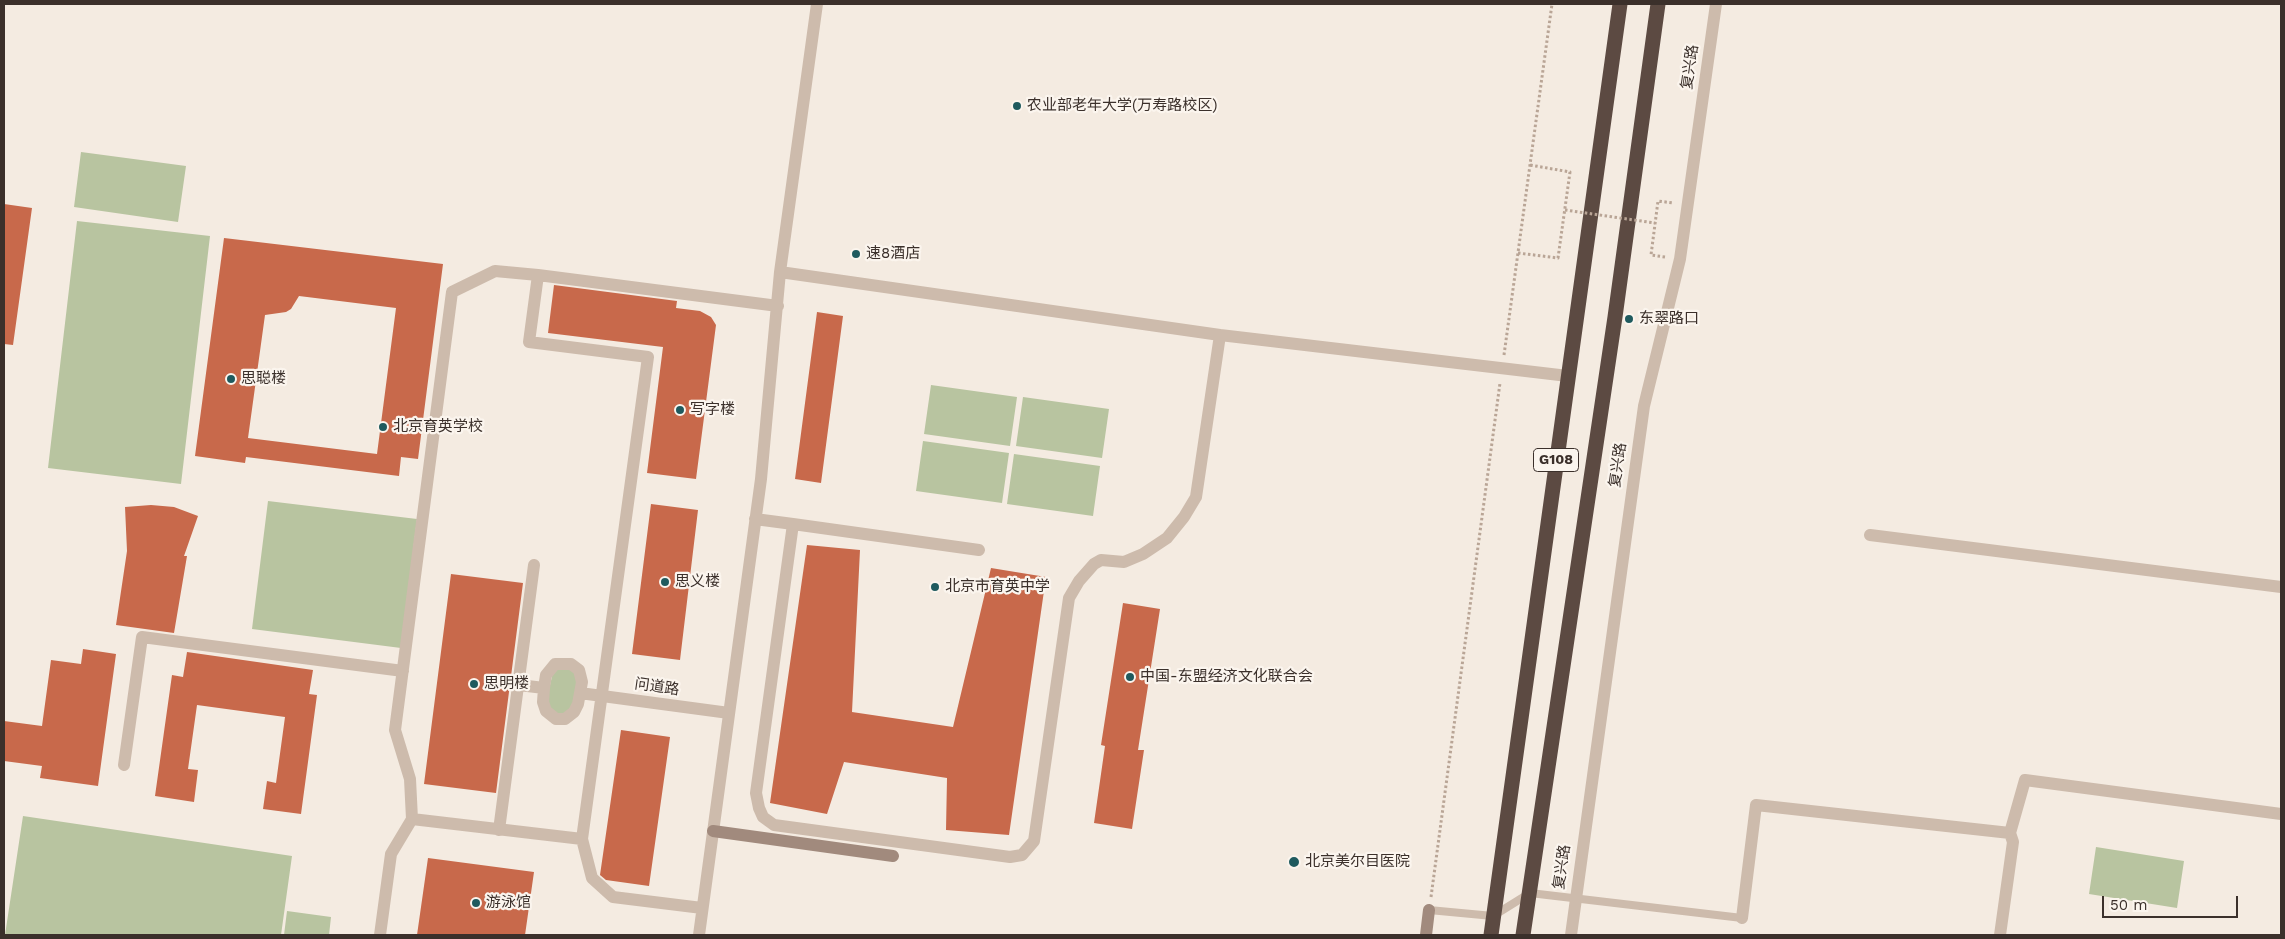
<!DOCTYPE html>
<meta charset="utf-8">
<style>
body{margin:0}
#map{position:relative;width:2285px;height:939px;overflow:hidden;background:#f4ebe1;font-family:"Work Sans",sans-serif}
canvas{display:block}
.frame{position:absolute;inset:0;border:5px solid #3b302b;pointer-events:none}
.scale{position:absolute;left:2102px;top:896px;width:136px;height:22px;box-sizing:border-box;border:2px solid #3b302b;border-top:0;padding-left:6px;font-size:15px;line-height:18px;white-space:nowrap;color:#3b302b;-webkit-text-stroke:4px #fbf5ee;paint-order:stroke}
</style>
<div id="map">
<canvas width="2285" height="939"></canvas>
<div class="frame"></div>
<div class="scale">50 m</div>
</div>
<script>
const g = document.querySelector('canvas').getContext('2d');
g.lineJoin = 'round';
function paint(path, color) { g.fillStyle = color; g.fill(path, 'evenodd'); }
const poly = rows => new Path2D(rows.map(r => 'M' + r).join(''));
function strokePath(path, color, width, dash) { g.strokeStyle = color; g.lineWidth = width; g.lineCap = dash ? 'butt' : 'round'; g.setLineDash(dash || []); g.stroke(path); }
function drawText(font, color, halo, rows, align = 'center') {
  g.font = font + ' "Work Sans","Noto Sans SC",sans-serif'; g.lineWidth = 4.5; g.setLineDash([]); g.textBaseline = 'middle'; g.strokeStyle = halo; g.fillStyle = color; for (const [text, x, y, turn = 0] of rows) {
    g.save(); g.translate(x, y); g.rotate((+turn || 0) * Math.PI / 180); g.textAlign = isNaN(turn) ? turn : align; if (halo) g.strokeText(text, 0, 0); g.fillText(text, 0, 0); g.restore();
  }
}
const green = poly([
 [81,152,186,166,178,222,74,207],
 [77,221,210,236,181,484,48,468],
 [931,385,1017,397,1010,446,924,434],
 [1023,397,1109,409,1102,458,1016,446],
 [923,441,1009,453,1002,503,916,491],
 [1014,454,1100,466,1093,516,1007,504],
 [268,501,417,519,401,648,252,629],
 [554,668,576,669,578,699,562,717,547,707,546,702],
 [23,816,292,856,281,935,5,935],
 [2096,847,2184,861,2177,908,2089,894],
 [287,911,331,917,329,935,284,935]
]);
const building = poly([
 [4,204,32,208,13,345,4,344],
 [224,238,443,264,418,459,401,457,399,476,246,457,245,463,195,456],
 [299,296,396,308,377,454,248,438,265,315,286,312,291,309],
 [554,285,677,301,676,308,700,311,711,317,716,325,696,479,647,473,663,347,548,333],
 [817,312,843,316,821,483,795,479],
 [651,504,698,510,680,660,632,654],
 [151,505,174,507,198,516,184,556,187,556,174,633,116,625,127,551,125,507],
 [807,545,860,550,852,712,953,727,991,568,1046,577,1009,835,946,830,947,778,844,762,827,814,770,803],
 [451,574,523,583,496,793,424,784],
 [1123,603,1160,609,1138,750,1144,750,1132,829,1094,823,1105,746,1101,745],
 [83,649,116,654,98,786,40,778,42,766,4,761,4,721,42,726,51,660,81,664],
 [187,652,313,670,309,694,317,695,301,814,263,809,267,781,276,783,285,717,197,705,188,769,198,770,194,802,155,796,172,675,183,677],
 [621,730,670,737,649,886,606,880,600,875],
 [428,858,534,872,525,935,417,935]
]);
const path = poly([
 [1518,253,1558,258,1570,172,1530,165],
 [1665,257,1651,255,1658,201,1673,203],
 [1504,355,1552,4],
 [1431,897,1500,383]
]);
const lane = poly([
 [1429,910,1493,916,1530,893,1742,918]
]);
const street = poly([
 [780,272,1220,335,1568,376],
 [538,275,778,306],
 [755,519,793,524,756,793,759,808,763,817,774,825,1010,857,1022,855,1034,841,1069,598,1079,581,1094,564,1101,560,1124,562,1143,554,1167,538,1184,517,1196,497,1220,335],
 [793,524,979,550],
 [1870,535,2281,587],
 [519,685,544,688,543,702,546,711,556,719,565,719,574,712,578,704,582,682,579,670,571,664,555,664,546,675,544,688],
 [580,693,729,713],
 [124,765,142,637,403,671],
 [499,830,534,565],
 [582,839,592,878,613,897,702,908],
 [1742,918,1756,805,2010,833],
 [380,935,391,854,412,819,410,779,395,730,452,292,495,271,538,275,529,342,648,357,582,839,412,819],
 [699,935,761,479,780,272,817,4],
 [1571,935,1644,406,1680,259,1716,4],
 [2000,935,2013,842,2010,833,2025,780,2281,814]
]);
const secondary = poly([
 [713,831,893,856],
 [1426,935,1429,910]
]);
const highway = poly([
 [1491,935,1620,4],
 [1523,935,1615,317,1658,4]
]);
const pathBridge = poly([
 [1565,210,1655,223]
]);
const markers = [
 [1017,106,5,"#1f5a5e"],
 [856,254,5,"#1f5a5e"],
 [1629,319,5,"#1f5a5e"],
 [231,379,5,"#1f5a5e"],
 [680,410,5,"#1f5a5e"],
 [383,427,5,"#1f5a5e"],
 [665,582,5,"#1f5a5e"],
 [935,587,5,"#1f5a5e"],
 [1130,677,5,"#1f5a5e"],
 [474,684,5,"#1f5a5e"],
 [1294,862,6,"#1f5a5e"],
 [476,903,5,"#1f5a5e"]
];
const shields = [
 [1556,460,45]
];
const shieldNames = [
 ["G108",1556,460]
];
const streetNames = [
 ["复兴路",1690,67,-82],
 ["复兴路",1618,465,-82],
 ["问道路",657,687,8],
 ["复兴路",1562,867,-82]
];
const poiNames = [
 ["农业部老年大学(万寿路校区)",1027,106],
 ["速8酒店",866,254],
 ["东翠路口",1639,319],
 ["思聪楼",241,379],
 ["写字楼",690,410],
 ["北京育英学校",393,427],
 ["思义楼",675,582],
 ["北京市育英中学",945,587],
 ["中国-东盟经济文化联合会",1140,677],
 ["思明楼",484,684],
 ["北京美尔目医院",1305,862],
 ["游泳馆",486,903]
];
paint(green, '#b8c4a0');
paint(building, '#c8694b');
strokePath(path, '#b9a596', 3, [2.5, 2.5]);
strokePath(lane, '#cdbbac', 8);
strokePath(street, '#cdbbac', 12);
strokePath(secondary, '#a18a7d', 12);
strokePath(highway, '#5c4a42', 15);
strokePath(pathBridge, '#b9a596', 3, [2.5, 2.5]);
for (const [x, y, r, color] of markers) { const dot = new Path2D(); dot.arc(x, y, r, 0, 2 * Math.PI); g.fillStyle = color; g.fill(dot); strokePath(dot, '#fbf5ee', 2); }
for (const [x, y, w] of shields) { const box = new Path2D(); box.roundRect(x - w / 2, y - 11.5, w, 23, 4); g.fillStyle = '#fbf5ee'; g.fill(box); strokePath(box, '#3b302b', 1); }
drawText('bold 14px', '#3b302b', null, shieldNames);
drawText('15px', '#3b302b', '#fbf5ee', streetNames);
drawText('15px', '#3b302b', '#fbf5ee', poiNames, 'left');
</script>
